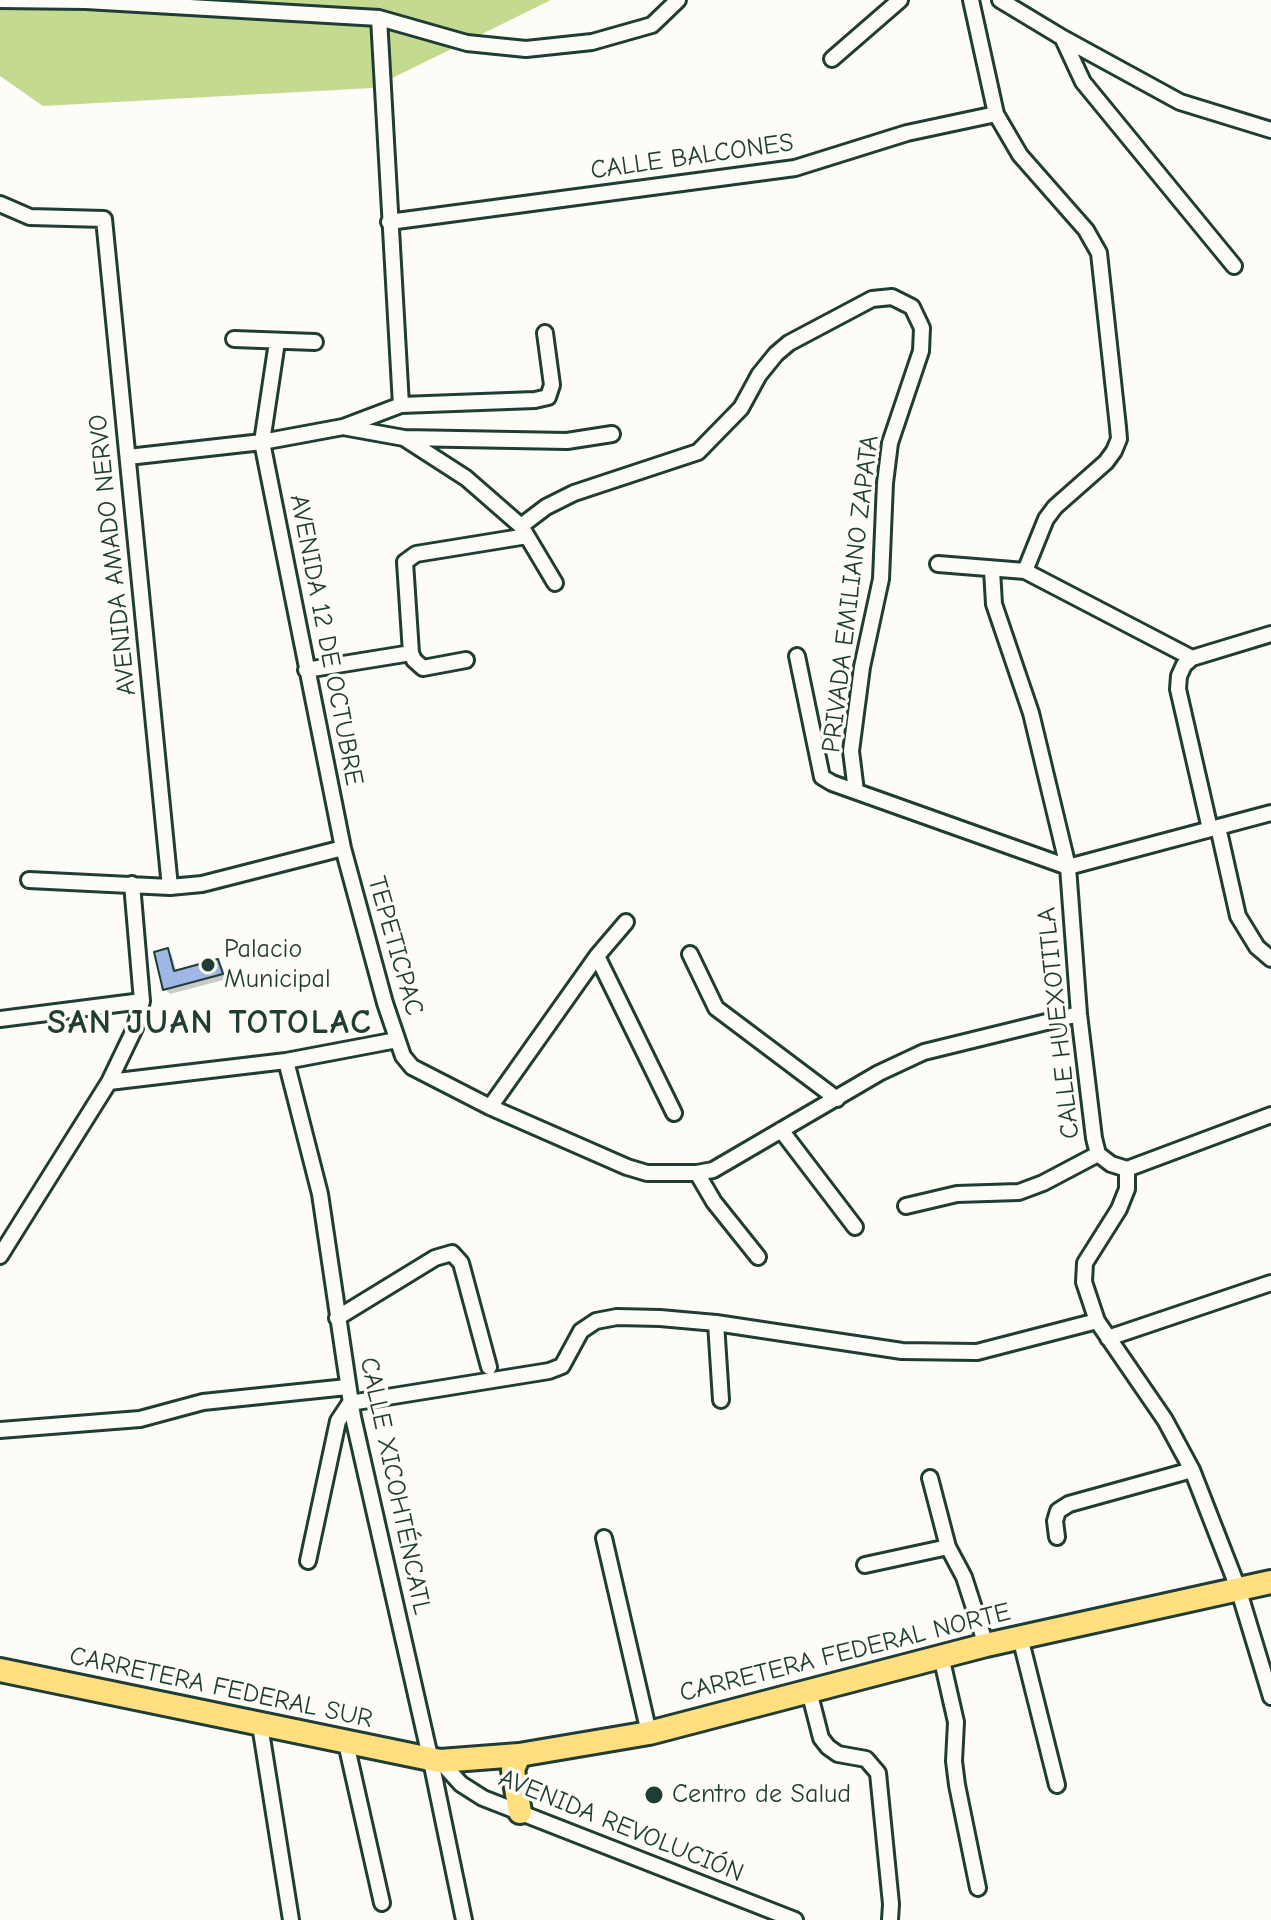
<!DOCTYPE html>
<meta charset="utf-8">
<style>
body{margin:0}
canvas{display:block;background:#fdfcf7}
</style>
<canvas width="1271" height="1920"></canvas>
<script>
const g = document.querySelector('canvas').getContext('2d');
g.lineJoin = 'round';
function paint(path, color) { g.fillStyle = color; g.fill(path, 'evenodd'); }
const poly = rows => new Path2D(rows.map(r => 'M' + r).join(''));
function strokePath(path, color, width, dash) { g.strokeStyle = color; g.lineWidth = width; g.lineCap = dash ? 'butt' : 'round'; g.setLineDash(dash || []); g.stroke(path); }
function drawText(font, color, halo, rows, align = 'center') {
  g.font = font + ' "Comic Neue",sans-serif'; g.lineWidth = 7; g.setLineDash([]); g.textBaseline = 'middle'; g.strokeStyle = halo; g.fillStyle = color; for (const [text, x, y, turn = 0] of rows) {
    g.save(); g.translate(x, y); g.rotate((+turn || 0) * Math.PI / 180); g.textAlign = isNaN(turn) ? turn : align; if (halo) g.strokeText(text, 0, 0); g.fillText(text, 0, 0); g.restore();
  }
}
const green = poly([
 [0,0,551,0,372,88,43,106,0,76]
]);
const shadow = poly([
 [167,950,172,955,177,973,218,961,222,966,227,979,170,994,165,989]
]);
const building = poly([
 [168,948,174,971,218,959,223,974,163,990,154,952,168,948]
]);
const minor = poly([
 [0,0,86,1,379,18,467,43,526,49,592,42,652,25,678,0],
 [971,0,996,114,1020,155,1086,230,1099,253,1118,427,1119,439,1114,451,1106,462,1055,507,1046,519,1025,571],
 [1000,0,1063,38,1180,102,1271,130],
 [379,18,401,405],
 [1063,39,1083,82,1234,266],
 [832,59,900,0],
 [0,204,30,217,104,219,170,887],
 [389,222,795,168,907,133,996,114],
 [234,339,315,342],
 [277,342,262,442,343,848,385,1003,403,1056,412,1067,490,1107,627,1167,647,1173,697,1173,713,1170,879,1073,924,1052,1079,1014],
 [343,427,401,405,535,400,548,397,552,385,545,333],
 [404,438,567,441,612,434],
 [128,457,262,442,343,427,404,438,466,478,521,526,555,583],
 [521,526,546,507,574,493,698,452,741,408,759,375,776,354,789,343,872,299,892,297,912,307,922,328,921,351,890,443,885,483,881,579,862,667,851,751,856,791],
 [938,564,1025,571,1192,658,1271,634],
 [992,570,994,604,1031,713,1068,867,1079,1014,1094,1138,1098,1154,1111,1164,1127,1169],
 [797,656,822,777,832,783,1068,867,1271,813],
 [1192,658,1184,665,1179,676,1178,689,1210,829],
 [466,660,423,668,414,660,411,653,405,562,416,554,527,536],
 [306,670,411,653],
 [1218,827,1238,916,1257,947,1271,959],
 [29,880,170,887,202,884,343,848],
 [690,954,716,1008,837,1099],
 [597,956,674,1113],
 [0,1019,142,1001],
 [286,1061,320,1194,353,1417,431,1761,464,1920],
 [109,1082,286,1061,397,1040],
 [490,1107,597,956,626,922],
 [781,1130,855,1227],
 [1127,1169,1127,1189,1119,1209,1085,1263,1084,1282,1097,1321,1165,1420,1192,1470,1238,1588,1271,1697],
 [1127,1169,1271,1115],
 [697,1173,714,1202,758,1257],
 [906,1206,957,1194,1019,1192,1043,1183,1098,1154],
 [0,1256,109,1082,135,1028,142,1001,132,884],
 [337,1318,435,1258,452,1253,461,1263,489,1367],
 [716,1323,721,1400],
 [1108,1338,1271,1283],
 [0,1430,140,1419,203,1402,347,1387],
 [930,1478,948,1547,964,1577,986,1645],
 [1057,1537,1055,1521,1058,1511,1069,1504,1192,1470],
 [604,1538,649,1733],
 [308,1561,338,1421,350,1403,549,1371,562,1366,581,1331,596,1321,617,1317,660,1318,716,1323,902,1351,977,1352,1097,1321],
 [865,1565,948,1547],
 [1020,1637,1057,1785],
 [941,1656,956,1722,954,1761,957,1785,978,1888],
 [809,1691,821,1738,828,1747,838,1754,866,1759,878,1773,891,1904,890,1920],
 [260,1725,291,1920],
 [346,1743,382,1903],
 [440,1761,461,1784,483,1798,795,1920]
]);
const primary = poly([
 [0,1670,440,1761,519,1755,649,1733,986,1645,1271,1582],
 [519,1755,513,1770,520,1812]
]);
const markers = [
 [208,965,8,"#1f3d34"],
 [654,1795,10,"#1f3d34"]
];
const streetNames = [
 ["CALLE BALCONES",692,157,-8],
 ["AVENIDA AMADO NERVO",113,555,-96],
 ["PRIVADA EMILIANO ZAPATA",851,594,-83],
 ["AVENIDA 12 DE OCTUBRE",326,640,79],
 ["TEPETICPAC",395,946,74],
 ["CALLE HUEXOTITLA",1059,1023,-96],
 ["CALLE XICOHTÉNCATL",395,1486,78],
 ["CARRETERA FEDERAL NORTE",845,1653,-14],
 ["CARRETERA FEDERAL SUR",221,1688,12],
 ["AVENIDA REVOLUCIÓN",621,1826,22]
];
const poiNames = [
 ["Palacio",224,950],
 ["Municipal",224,980],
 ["Centro de Salud",672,1795]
];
const districtNames = [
 ["SAN JUAN TOTOLAC",210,1023]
];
paint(green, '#c3da90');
paint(shadow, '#0003');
paint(building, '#a0b6e4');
strokePath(building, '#1f3d34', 2);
strokePath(minor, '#1f3d34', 20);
strokePath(primary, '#1f3d34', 28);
strokePath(minor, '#fdfcf7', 14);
strokePath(primary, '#ffdf80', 22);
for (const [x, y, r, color] of markers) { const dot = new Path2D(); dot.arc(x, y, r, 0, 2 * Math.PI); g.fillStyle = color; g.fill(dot); strokePath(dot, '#fdfcf7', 3); }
drawText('26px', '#1f3d34', '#fdfcf7', streetNames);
drawText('26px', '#1f3d34', '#fdfcf7', poiNames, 'left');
g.letterSpacing = '2px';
drawText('bold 34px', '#1f3d34', '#fdfcf7', districtNames);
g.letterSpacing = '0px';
</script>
